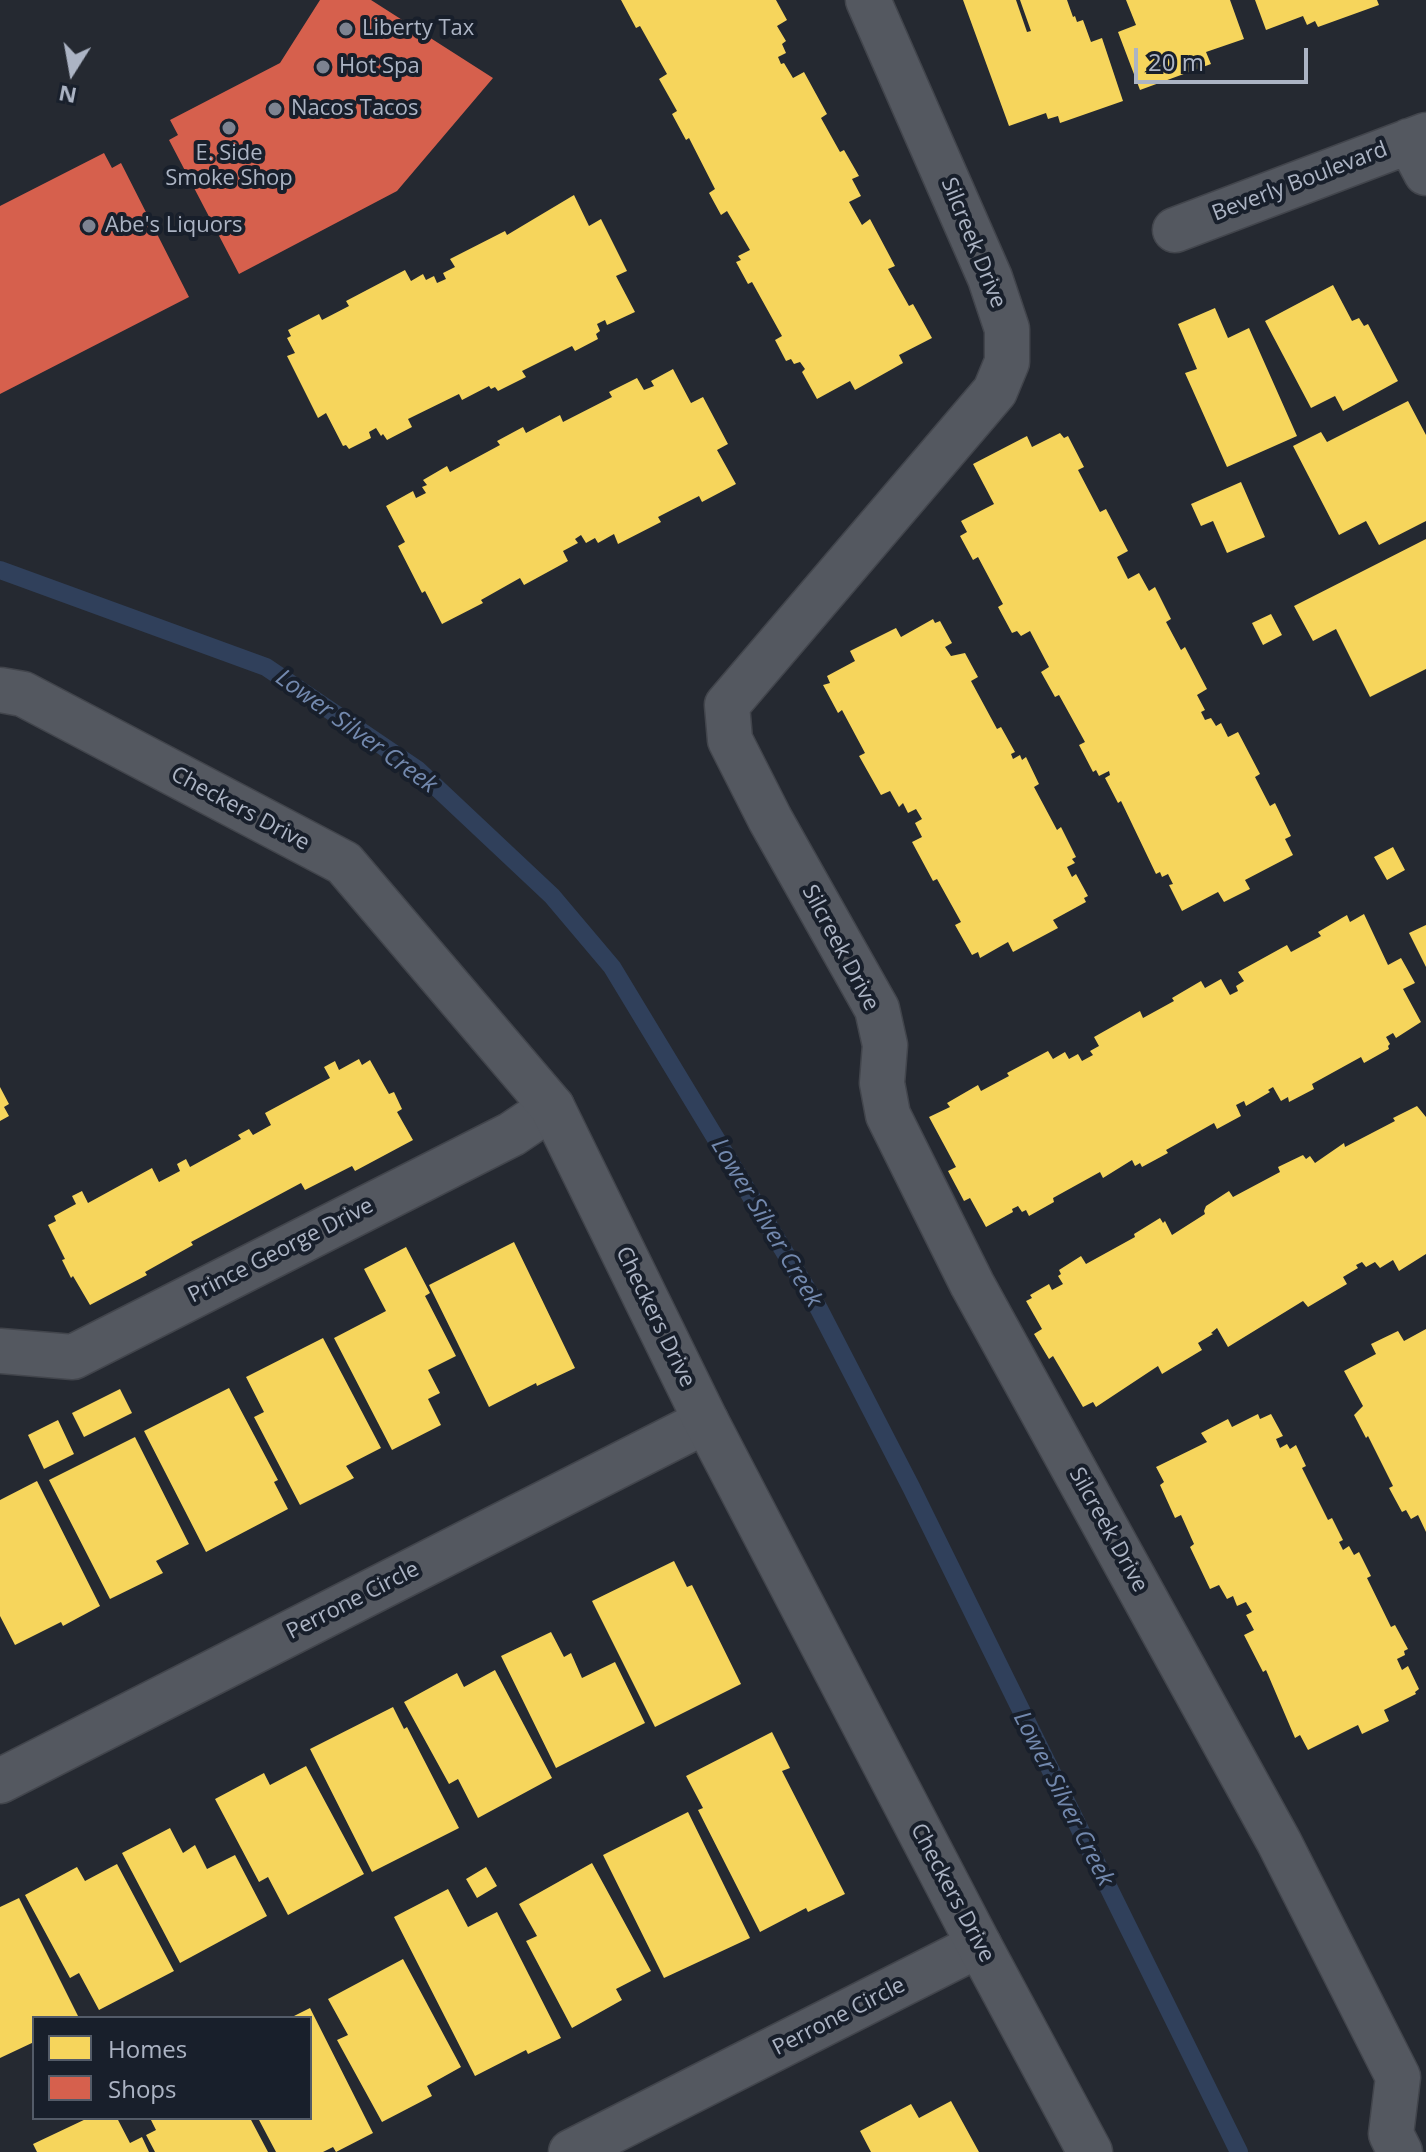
<!DOCTYPE html>
<style>
body{margin:0}
#map{position:relative;width:1426px;height:2152px;overflow:hidden;background:#252931;font-family:"Open Sans",sans-serif}
canvas{display:block}
.legend{position:absolute;left:32px;top:2016px;width:280px;height:104px;box-sizing:border-box;background:#181f2b;border:2px solid #535b68;margin:0;padding:10px 14px;list-style:none;font-size:24px;color:#acb4c4}
.legend li{display:flex;align-items:center;gap:16px;height:40px}
.legend b{width:40px;border:2px solid #535b68}
.north{position:absolute;left:32px;top:32px;width:80px;height:80px;-webkit-text-stroke:6px #181f2b;paint-order:stroke;rotate:191deg;font-size:22px;font-weight:700;line-height:32px;text-align:center;color:#acb4c4}
.north::after{content:'';display:block;margin:auto;width:28px;height:36px;background:#acb4c4;clip-path:polygon(50% 0,100% 100%,50% 72%,0 100%)}
.scale{position:absolute;left:1134px;top:48px;width:174px;height:36px;box-sizing:border-box;border:4px solid #acb4c4;border-top:0;padding-left:10px;font-size:24px;line-height:28px;white-space:nowrap;color:#acb4c4;-webkit-text-stroke:6px #181f2b;paint-order:stroke}
</style>
<div id="map">
<canvas width="1426" height="2152"></canvas>
<ul class="legend">
<li><b style="height:22px;background:#f6d55c"></b>Homes</li>
<li><b style="height:22px;background:#d6604d"></b>Shops</li>
</ul>
<div class="north">N</div>
<div class="scale">20 m</div>
</div>
<script>
const g = document.querySelector('canvas').getContext('2d');
g.lineJoin = 'round';
function paint(path, color) { g.fillStyle = color; g.fill(path, 'evenodd'); }
const poly = rows => new Path2D(rows.map(r => 'M' + r).join(''));
function strokePath(path, color, width, dash) { g.strokeStyle = color; g.lineWidth = width; g.lineCap = dash ? 'butt' : 'round'; g.setLineDash(dash || []); g.stroke(path); }
function drawText(font, color, halo, rows, align = 'center') {
  g.font = font + ' "Open Sans",sans-serif'; g.lineWidth = 8; g.setLineDash([]); g.textBaseline = 'middle'; g.strokeStyle = halo; g.fillStyle = color; for (const [text, x, y, turn = 0] of rows) {
    g.save(); g.translate(x, y); g.rotate((+turn || 0) * Math.PI / 180); g.textAlign = isNaN(turn) ? turn : align; if (halo) g.strokeText(text, 0, 0); g.fillText(text, 0, 0); g.restore();
  }
}
const homes = poly([
 [621,0,776,0,787,20,777,26,786,41,782,44,786,53,778,57,781,64,784,63,793,78,804,72,827,114,821,118,840,152,844,150,859,176,852,179,861,196,849,202,862,225,870,219,895,266,888,269,909,306,913,304,932,338,899,355,903,363,855,390,850,381,817,399,802,372,805,369,800,362,794,364,791,359,786,361,775,340,782,336,752,282,748,284,736,262,741,260,738,256,750,250,727,211,721,215,709,193,715,189,689,138,686,140,672,114,677,111,659,79,667,74,640,26,636,28],
 [963,0,1016,0,1027,32,1031,31,1020,0,1067,0,1073,17,1075,16,1077,22,1083,20,1091,42,1102,38,1123,101,1060,123,1058,116,1048,119,1046,113,1009,126],
 [1126,0,1230,0,1244,39,1206,52,1211,64,1140,90,1118,32,1136,25],
 [1255,0,1377,0,1379,5,1318,27,1315,21,1307,25,1303,16,1266,30],
 [574,195,589,226,601,219,627,271,616,276,635,312,607,325,605,320,597,324,600,331,596,334,598,339,575,351,572,346,522,371,526,377,498,391,495,387,491,389,489,386,462,400,459,394,408,419,412,427,387,440,383,434,381,436,376,428,369,432,371,438,349,449,346,445,343,446,326,413,318,418,287,356,295,353,287,338,291,336,288,330,319,314,322,320,349,306,346,301,405,270,411,281,423,274,426,280,434,276,437,283,446,279,443,273,455,267,450,259,505,231,507,235],
 [1333,285,1352,321,1359,318,1364,326,1368,324,1398,381,1343,411,1335,396,1311,408,1265,321],
 [1215,308,1228,338,1249,328,1297,436,1227,467,1185,373,1197,369,1178,324],
 [673,369,691,403,703,397,728,444,717,450,736,484,702,502,699,496,658,517,661,522,618,544,614,534,598,543,595,538,586,543,581,535,575,539,578,543,563,551,568,561,524,585,520,578,481,600,483,603,442,624,425,591,422,593,398,546,405,542,386,506,413,491,416,498,426,493,422,487,427,485,423,480,447,466,450,472,500,445,497,441,523,427,526,433,560,415,563,422,612,397,609,392,637,378,644,390,654,386,651,381],
 [1408,401,1426,435,1426,521,1379,545,1366,521,1339,535,1293,446,1321,432,1327,442],
 [1060,433,1064,438,1068,436,1084,467,1078,470,1100,512,1106,509,1128,551,1117,557,1128,579,1139,573,1149,591,1155,587,1171,619,1166,622,1181,650,1185,647,1207,689,1197,695,1205,710,1201,712,1205,720,1211,718,1216,726,1221,723,1228,737,1238,732,1260,774,1255,777,1270,806,1275,803,1291,836,1285,839,1293,855,1245,880,1250,889,1224,902,1218,892,1182,911,1169,885,1173,884,1168,874,1162,877,1160,872,1156,874,1121,801,1118,803,1105,778,1110,775,1109,771,1099,776,1096,770,1093,772,1079,745,1085,742,1059,695,1055,697,1041,672,1049,667,1030,631,1021,636,1017,631,1012,633,998,607,1003,604,978,557,973,560,960,536,967,532,961,521,994,504,973,464,1027,436,1032,447],
 [1241,482,1265,537,1227,553,1213,521,1201,526,1191,504],
 [1426,539,1426,669,1370,697,1336,629,1313,641,1294,606],
 [1271,614,1282,635,1263,645,1252,623],
 [933,619,935,623,940,621,952,643,945,647,951,656,965,653,978,677,971,681,997,729,1001,727,1015,752,1011,754,1013,759,1020,755,1022,760,1026,757,1039,784,1034,787,1057,830,1061,827,1076,857,1072,859,1075,863,1067,867,1072,877,1076,874,1088,896,1084,898,1086,902,1053,920,1058,928,1013,952,1008,942,980,958,978,952,972,955,955,925,961,922,937,879,933,881,912,842,922,837,915,823,922,819,916,809,908,813,903,803,899,807,890,791,881,795,859,756,865,753,842,710,838,713,823,685,830,683,827,676,855,661,850,651,896,628,901,637],
 [1393,847,1405,870,1387,880,1374,857],
 [1364,914,1388,965,1401,958,1415,983,1403,989,1421,1022,1396,1038,1393,1033,1386,1037,1390,1044,1388,1046,1389,1049,1364,1063,1361,1057,1312,1084,1314,1089,1289,1102,1288,1097,1281,1101,1273,1087,1268,1090,1270,1092,1246,1106,1244,1101,1236,1105,1241,1116,1217,1129,1214,1123,1166,1150,1168,1153,1142,1167,1140,1163,1135,1166,1132,1160,1103,1178,1100,1172,1053,1198,1054,1202,1029,1216,1026,1210,1022,1212,1018,1206,1012,1209,1013,1212,986,1227,970,1198,964,1201,948,1171,956,1167,929,1117,950,1107,947,1103,978,1085,981,1091,1009,1076,1007,1073,1048,1051,1053,1059,1065,1052,1069,1059,1078,1054,1082,1061,1093,1055,1090,1051,1099,1046,1094,1037,1140,1011,1143,1018,1174,1001,1172,998,1201,981,1205,988,1221,979,1230,995,1238,991,1236,986,1244,981,1238,972,1287,945,1291,952,1321,936,1318,932,1347,915,1350,922],
 [1426,925,1426,967,1409,933],
 [359,1059,362,1065,370,1060,389,1094,394,1092,402,1109,397,1112,413,1140,355,1171,352,1166,305,1190,301,1183,191,1242,193,1245,145,1272,147,1275,90,1305,73,1276,71,1278,62,1260,65,1259,48,1225,56,1221,54,1216,76,1204,72,1196,82,1191,88,1203,152,1168,159,1182,180,1171,177,1164,186,1159,190,1167,241,1139,238,1135,249,1129,253,1135,271,1125,265,1113,330,1078,324,1067,335,1061,339,1070],
 [0,1087,9,1104,4,1107,9,1116,0,1121],
 [1417,1106,1426,1117,1426,1254,1399,1271,1393,1260,1380,1268,1375,1262,1366,1267,1362,1262,1356,1265,1358,1268,1343,1277,1347,1284,1308,1307,1303,1301,1228,1347,1217,1328,1211,1333,1213,1334,1198,1343,1202,1350,1162,1374,1158,1366,1096,1407,1093,1402,1083,1407,1053,1356,1049,1359,1034,1334,1042,1329,1026,1301,1032,1298,1030,1295,1049,1284,1052,1290,1063,1284,1058,1276,1061,1274,1059,1270,1081,1256,1086,1264,1135,1237,1134,1234,1160,1218,1163,1223,1165,1221,1172,1235,1205,1214,1204,1211,1206,1206,1229,1191,1233,1197,1280,1172,1278,1167,1303,1155,1306,1159,1310,1156,1315,1163,1344,1143,1345,1147,1395,1121,1393,1118],
 [514,1242,575,1368,537,1386,536,1383,489,1407,429,1285],
 [406,1247,430,1293,425,1296,456,1356,428,1370,440,1393,428,1399,441,1425,392,1450,334,1338,386,1311,364,1269],
 [1426,1329,1426,1532,1418,1515,1411,1519,1406,1510,1402,1512,1389,1488,1393,1486,1368,1436,1366,1438,1354,1415,1363,1406,1344,1371,1376,1354,1371,1344,1398,1331,1404,1341],
 [323,1338,381,1448,346,1466,354,1478,300,1505,254,1417,264,1412,246,1377],
 [229,1388,278,1480,274,1482,288,1509,206,1552,144,1431],
 [120,1389,132,1413,84,1437,72,1413],
 [1258,1414,1260,1419,1271,1414,1283,1436,1276,1439,1280,1448,1287,1444,1290,1449,1296,1445,1306,1466,1302,1468,1328,1520,1332,1518,1343,1540,1339,1542,1343,1550,1349,1546,1354,1555,1359,1552,1371,1576,1367,1578,1391,1627,1395,1625,1408,1649,1404,1651,1405,1655,1397,1659,1402,1670,1408,1666,1419,1689,1415,1692,1416,1694,1384,1710,1389,1721,1362,1734,1358,1725,1308,1750,1300,1735,1295,1738,1266,1670,1263,1672,1244,1635,1254,1630,1246,1615,1252,1612,1246,1602,1237,1606,1233,1596,1227,1599,1219,1585,1210,1589,1190,1547,1194,1544,1181,1515,1175,1518,1160,1485,1164,1482,1156,1467,1207,1442,1201,1433,1228,1419,1232,1427],
 [58,1420,74,1454,44,1469,28,1435],
 [135,1437,189,1544,156,1561,163,1573,110,1599,49,1480],
 [37,1481,100,1606,63,1626,61,1622,15,1645,0,1616,0,1500],
 [674,1561,687,1587,692,1585,741,1684,655,1727,592,1601],
 [551,1632,564,1657,571,1653,582,1678,615,1662,645,1723,556,1768,501,1656],
 [495,1670,552,1778,478,1818,458,1779,449,1784,404,1702,457,1673,464,1687],
 [393,1707,404,1729,407,1727,459,1828,372,1872,310,1749],
 [772,1732,790,1768,782,1771,845,1894,808,1912,806,1908,760,1932,698,1810,703,1808,686,1776],
 [306,1766,364,1874,288,1915,268,1877,259,1882,215,1799,264,1773,270,1785],
 [688,1812,750,1938,664,1978,603,1855],
 [170,1828,183,1853,195,1845,207,1869,235,1855,267,1916,180,1963,122,1853],
 [592,1863,651,1971,616,1989,622,2000,572,2028,526,1941,537,1936,519,1904],
 [117,1864,174,1971,99,2010,79,1973,70,1978,25,1895,77,1867,85,1881],
 [486,1867,497,1886,477,1898,466,1879],
 [448,1889,468,1927,497,1912,561,2038,528,2054,526,2050,475,2076,394,1917],
 [19,1898,79,2018,34,2018,34,2042,0,2058,0,1907],
 [403,1959,461,2067,427,2086,432,2096,382,2122,337,2040,348,2035,328,1999],
 [310,2008,373,2133,336,2152,333,2147,323,2152,276,2152,258,2118,310,2118,310,2018,290,2018],
 [951,2101,979,2152,871,2152,860,2131,911,2104,919,2118],
 [88,2118,117,2118,130,2143,142,2137,149,2152,37,2152,33,2144],
 [150,2118,250,2118,268,2152,155,2152,146,2135,156,2130]
]);
const shops = poly([
 [320,0,371,0,493,78,397,191,239,274,169,140,178,135,170,120,280,63],
 [104,153,112,168,121,163,189,297,0,394,0,206]
]);
const stream = poly([
 [0,570,266,667,418,770,552,896,612,967,819,1309,911,1487,1239,2152]
]);
const minor = poly([
 [868,0,990,278,1007,329,1007,362,995,391,727,705,730,740,770,819,877,1009,885,1045,882,1083,888,1115,972,1284,1279,1842,1398,2077,1391,2134,1400,2152],
 [1409,141,1426,173],
 [1175,230,1426,135],
 [0,1351,73,1357,512,1134,552,1107],
 [0,1781,706,1421],
 [571,2152,979,1945]
]);
const tertiary = poly([
 [0,690,23,694,344,863,552,1107,706,1421,979,1945,1090,2152]
]);
const markers = [
 [346,29,8,"#7d8391"],
 [323,67,8,"#7d8391"],
 [275,109,8,"#7d8391"],
 [229,128,8,"#7d8391"],
 [89,226,8,"#7d8391"]
];
const poiNames = [
 ["Liberty Tax",362,29],
 ["Hot Spa",339,67],
 ["Nacos Tacos",291,109],
 ["E. Side",229,154,"center"],
 ["Smoke Shop",229,179,"center"],
 ["Abe's Liquors",105,226]
];
const streetNames = [
 ["Beverly Boulevard",1300,182,-21],
 ["Silcreek Drive",973,243,68],
 ["Checkers Drive",240,809,28],
 ["Silcreek Drive",840,948,62],
 ["Prince George Drive",281,1251,-27],
 ["Checkers Drive",655,1317,64],
 ["Silcreek Drive",1108,1530,61],
 ["Perrone Circle",353,1601,-27],
 ["Checkers Drive",952,1893,62],
 ["Perrone Circle",839,2017,-27]
];
const waterNames = [
 ["Lower Silver Creek",356,732,36],
 ["Lower Silver Creek",766,1223,59],
 ["Lower Silver Creek",1063,1799,63]
];
paint(homes, '#f6d55c');
paint(shops, '#d6604d');
strokePath(stream, '#30405b', 18);
strokePath(minor, '#42454c', 47);
strokePath(tertiary, '#42454c', 47);
strokePath(minor, '#545860', 44);
strokePath(tertiary, '#545860', 44);
for (const [x, y, r, color] of markers) { const dot = new Path2D(); dot.arc(x, y, r, 0, 2 * Math.PI); g.fillStyle = color; g.fill(dot); strokePath(dot, '#181f2b', 3); }
drawText('22px', '#acb4c4', '#181f2b', poiNames, 'left');
drawText('22px', '#acb4c4', '#181f2b', streetNames);
drawText('italic 24px', '#7389ae', '#181f2b', waterNames);
</script>
